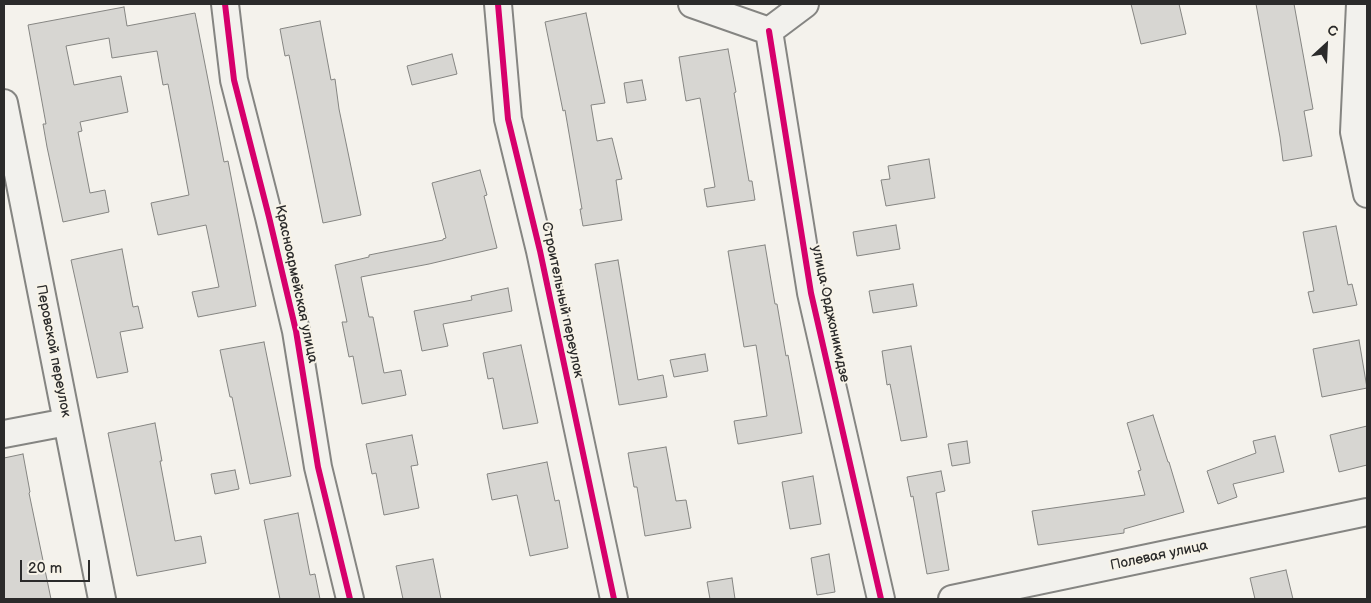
<!DOCTYPE html>
<meta charset="utf-8">
<style>
body{margin:0}
#map{position:relative;width:1371px;height:603px;overflow:hidden;background:#f4f2ec;font-family:"Balsamiq Sans",sans-serif}
canvas{display:block}
.frame{position:absolute;inset:0;border:5px solid #2b2b2b;pointer-events:none}
.north{position:absolute;left:1301px;top:20px;width:50px;height:50px;-webkit-text-stroke:4px #f7f3e8;paint-order:stroke;rotate:25deg;font-size:14px;font-weight:700;line-height:20px;text-align:center;color:#2b2b2b}
.north::after{content:'';display:block;margin:auto;width:18px;height:22px;background:#2b2b2b;clip-path:polygon(50% 0,100% 100%,50% 72%,0 100%)}
.scale{position:absolute;left:20px;top:560px;width:70px;height:22px;box-sizing:border-box;border:2px solid #2b2b2b;border-top:0;padding-left:6px;font-size:15px;line-height:18px;white-space:nowrap;color:#2b2b2b;-webkit-text-stroke:4px #f7f3e8;paint-order:stroke}
</style>
<div id="map">
<canvas width="1371" height="603"></canvas>
<div class="frame"></div>
<div class="north">С</div>
<div class="scale">20 m</div>
</div>
<script>
const g = document.querySelector('canvas').getContext('2d');
g.lineJoin = 'round';
function paint(path, color) { g.fillStyle = color; g.fill(path, 'evenodd'); }
const poly = rows => new Path2D(rows.map(r => 'M' + r).join(''));
function strokePath(path, color, width, dash) { g.strokeStyle = color; g.lineWidth = width; g.lineCap = dash ? 'butt' : 'round'; g.setLineDash(dash || []); g.stroke(path); }
function drawText(font, color, halo, rows, align = 'center') {
  g.font = font + ' "Balsamiq Sans",sans-serif'; g.lineWidth = 4; g.setLineDash([]); g.textBaseline = 'middle'; g.strokeStyle = halo; g.fillStyle = color; for (const [text, x, y, turn = 0] of rows) {
    g.save(); g.translate(x, y); g.rotate((+turn || 0) * Math.PI / 180); g.textAlign = isNaN(turn) ? turn : align; if (halo) g.strokeText(text, 0, 0); g.fillText(text, 0, 0); g.restore();
  }
}
const building = poly([
 [1131,4,1179,4,1186,34,1141,44,1131,4],
 [1256,4,1294,4,1313,109,1304,111,1312,156,1283,161,1280,137,1256,4],
 [124,7,127,26,195,13,224,162,228,161,256,306,198,317,192,292,219,287,206,225,158,235,151,203,189,195,168,84,163,85,157,51,112,58,109,38,66,46,74,85,121,76,128,112,80,122,82,131,78,132,90,193,105,190,109,212,63,222,47,147,43,124,46,124,28,25,124,7],
 [586,13,605,103,591,105,597,141,612,138,622,179,616,180,622,220,583,226,580,209,582,209,565,110,563,111,545,22,586,13],
 [320,21,331,80,335,79,339,109,361,215,323,223,289,55,285,56,280,29,320,21],
 [728,49,736,92,734,93,749,181,752,181,755,200,707,207,704,189,715,187,700,98,686,101,679,57,728,49],
 [452,54,457,74,412,85,407,66,452,54],
 [642,80,646,100,627,103,624,83,642,80],
 [929,159,935,198,886,206,881,180,890,179,888,166,929,159],
 [480,170,487,195,484,196,497,248,429,264,361,277,369,317,373,317,384,373,401,370,406,395,362,404,353,356,349,357,342,322,347,322,335,265,369,257,369,255,443,240,443,239,446,238,432,183,480,170],
 [896,225,900,249,857,256,853,232,896,225],
 [1336,226,1348,285,1352,284,1357,305,1313,313,1308,292,1314,291,1303,232,1336,226],
 [765,245,775,304,777,304,786,356,788,355,802,433,738,444,734,421,767,416,756,345,744,347,728,251,765,245],
 [122,249,133,307,138,306,143,328,120,332,128,372,97,378,71,260,122,249],
 [618,260,638,380,663,375,667,397,619,405,595,264,618,260],
 [913,284,917,306,873,313,869,291,913,284],
 [508,288,512,311,443,324,448,346,422,351,414,311,472,300,471,296,508,288],
 [1359,340,1367,388,1322,397,1313,349,1359,340],
 [264,342,291,476,250,484,232,397,230,397,220,350,264,342],
 [521,345,538,423,503,429,493,378,488,379,483,353,521,345],
 [911,346,927,437,901,441,890,384,887,385,882,351,911,346],
 [705,354,708,371,674,377,670,360,705,354],
 [1153,415,1168,462,1169,462,1184,512,1124,529,1124,533,1038,545,1032,511,1145,495,1138,471,1141,470,1127,423,1153,415],
 [155,423,162,461,160,461,175,541,201,536,206,563,137,576,108,433,155,423],
 [1367,426,1367,465,1339,472,1330,435,1367,426],
 [412,435,418,465,411,466,419,508,384,515,376,473,372,474,366,444,412,435],
 [1275,436,1284,472,1233,484,1237,497,1218,504,1207,471,1256,453,1253,441,1275,436],
 [967,441,970,463,952,466,948,444,967,441],
 [666,447,676,501,686,500,691,528,645,536,637,487,634,487,628,453,666,447],
 [23,454,30,492,29,493,51,599,4,599,4,458,23,454],
 [547,462,555,501,559,500,568,548,530,556,517,495,492,500,487,474,547,462],
 [235,470,239,489,215,494,211,474,235,470],
 [941,471,945,491,936,493,949,570,927,574,913,496,911,497,907,477,941,471],
 [813,476,821,524,790,529,782,482,813,476],
 [298,513,310,575,315,574,320,599,280,599,264,520,298,513],
 [829,554,835,592,817,595,811,558,829,554],
 [433,559,441,599,403,599,396,566,433,559],
 [1286,570,1293,599,1255,599,1250,578,1286,570],
 [732,578,735,599,710,599,707,582,732,578]
]);
const minor = poly([
 [225,4,234,80,269,217,296,331,318,467,350,599],
 [498,4,508,119,540,251,614,599],
 [692,4,769,31,805,4],
 [1360,4,1354,132,1367,194],
 [769,31,811,293,881,599],
 [4,103,102,599],
 [4,434,67,422],
 [952,599,1367,512]
]);
const cycleway = poly([
 [225,4,234,80,269,217,296,331,318,467,350,599],
 [498,4,508,119,540,251,614,599],
 [769,31,811,293,881,599]
]);
const streetNames = [
 ["Красноармейская улица",296,284,78],
 ["Строительный переулок",562,300,78],
 ["улица Орджоникидзе",830,314,78],
 ["Перовской переулок",53,351,79],
 ["Полевая улица",1159,556,-12]
];
paint(building, '#d7d6d2');
strokePath(building, '#858582', 1);
strokePath(minor, '#858582', 30);
strokePath(minor, '#f2f1ed', 26);
strokePath(cycleway, '#d6006c', 6);
drawText('14px', '#2b2b2b', '#f7f3e8', streetNames);
</script>
